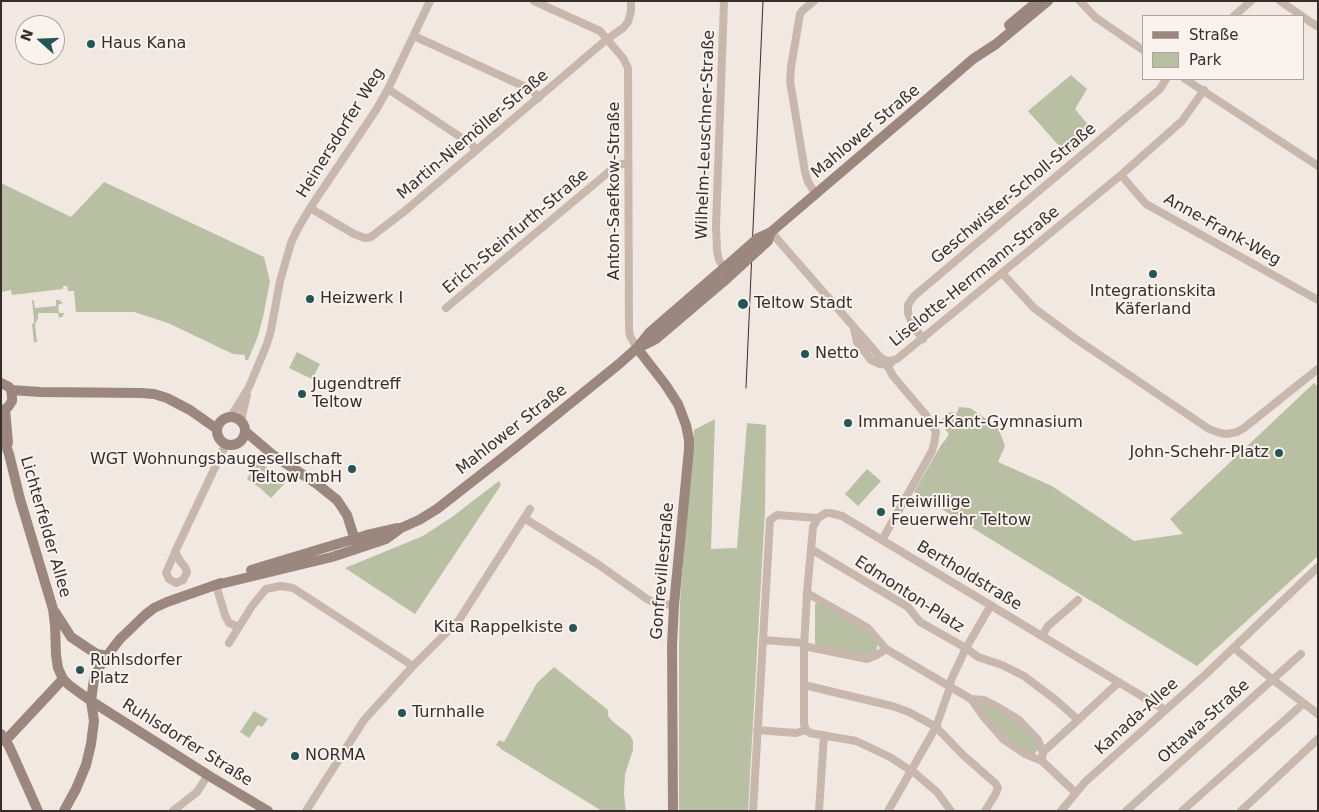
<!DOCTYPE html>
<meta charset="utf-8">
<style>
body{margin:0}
#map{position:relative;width:1319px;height:812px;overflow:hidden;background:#f1e8e1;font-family:"DejaVu Sans",sans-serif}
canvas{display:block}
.frame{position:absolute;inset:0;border:2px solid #372e2b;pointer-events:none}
.legend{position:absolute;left:1142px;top:15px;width:162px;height:65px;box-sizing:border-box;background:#f9f2ed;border:1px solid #aba49f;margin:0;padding:6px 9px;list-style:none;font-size:15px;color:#372e2b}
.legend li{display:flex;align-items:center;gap:10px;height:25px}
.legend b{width:25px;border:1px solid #aba49f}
.north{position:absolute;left:15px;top:15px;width:50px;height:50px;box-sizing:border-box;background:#f9f2ed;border:1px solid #aba49f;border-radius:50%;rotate:290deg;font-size:14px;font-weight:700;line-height:20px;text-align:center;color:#372e2b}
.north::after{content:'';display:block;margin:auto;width:18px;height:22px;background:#255554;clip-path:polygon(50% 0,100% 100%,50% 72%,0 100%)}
</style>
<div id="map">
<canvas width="1319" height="812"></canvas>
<div class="frame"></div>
<ul class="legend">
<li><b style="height:6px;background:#9c877f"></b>Straße</li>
<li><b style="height:14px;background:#b8bfa2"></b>Park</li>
</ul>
<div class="north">N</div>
</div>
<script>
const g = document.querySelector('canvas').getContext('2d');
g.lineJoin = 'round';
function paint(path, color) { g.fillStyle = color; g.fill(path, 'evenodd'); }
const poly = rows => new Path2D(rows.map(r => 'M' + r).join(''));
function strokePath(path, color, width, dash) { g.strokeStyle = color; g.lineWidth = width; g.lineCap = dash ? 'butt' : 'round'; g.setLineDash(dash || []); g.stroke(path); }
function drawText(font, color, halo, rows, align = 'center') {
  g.font = font + ' "DejaVu Sans",sans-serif'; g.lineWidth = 4; g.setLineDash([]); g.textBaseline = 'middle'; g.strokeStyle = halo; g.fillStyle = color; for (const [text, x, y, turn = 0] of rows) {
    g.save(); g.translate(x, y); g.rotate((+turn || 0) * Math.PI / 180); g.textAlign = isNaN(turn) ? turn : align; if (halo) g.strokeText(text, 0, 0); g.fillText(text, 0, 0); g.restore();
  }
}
const green = poly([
 [1071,75,1087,89,1075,109,1094,132,1068,156,1028,111],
 [104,182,264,257,270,281,263,317,258,336,248,360,245,360,245,355,233,354,168,323,134,312,76,312,74,291,68,291,67,286,63,286,63,289,12,295,11,290,1,292,1,183,71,217],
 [32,300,34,301,35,308,56,306,56,300,59,300,63,303,58,305,59,313,64,313,63,316,59,318,58,313,38,313,38,319,37,320,35,324,37,342,34,342,32,324,34,323,34,320],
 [297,352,320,364,312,379,289,368],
 [1314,383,1318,387,1318,556,1197,666,914,492,941,445,946,439,949,434,944,428,946,424,942,419,950,412,957,413,959,407,970,408,998,427,1005,446,998,462,1052,486,1134,541,1183,534,1170,519],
 [715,419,711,549,737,548,747,423,766,425,765,511,748,811,679,811,679,645,680,602,690,471,694,430],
 [257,461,287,481,271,498,260,488,247,479],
 [867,469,881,481,858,506,845,494],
 [499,481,501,485,415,614,345,568,423,536,452,517],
 [818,603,867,631,877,644,877,649,875,653,863,655,815,645,815,604],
 [554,667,608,710,608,716,612,721,630,735,633,741,633,750,625,774,624,794,626,811,602,811,501,749,501,748,496,745,499,740,504,742,537,683],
 [981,703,1003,713,1020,726,1036,743,1038,750,1034,754,1028,752,1008,739,979,706],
 [254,711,268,719,262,727,258,725,249,738,240,732]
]);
const street = poly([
 [534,1,600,31,623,58,628,68,629,330,630,336,637,348],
 [814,1,802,11,800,14,791,67,790,81,805,172,808,182,816,194],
 [1080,1,1095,17,1143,50],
 [1280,1,1302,16],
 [1234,16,1251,1],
 [1303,17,1318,27],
 [414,36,532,90,539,98],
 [1185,79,1318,166],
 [388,89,471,144,477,150],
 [1121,175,1146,204,1318,300],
 [310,208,354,234,365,238,371,237,406,210,606,40,623,28,628,22,631,11,631,1],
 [771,232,880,357,884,360,890,361,897,359,1121,175,1182,121,1204,90],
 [724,268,719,260,717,251,716,226,724,1],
 [1002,273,1034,308,1076,339,1209,429,1220,433,1227,434,1237,432,1244,428,1318,369],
 [446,308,617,165,628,163],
 [854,329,857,342,871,360,880,364,887,365,891,363],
 [923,339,913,326,908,313,908,305,914,296,1160,89,1166,79],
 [231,416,249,387,267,344,271,330,280,281,291,243,297,230,310,208,376,110,388,89,430,1],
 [241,420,247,395],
 [524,518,599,565,647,599,655,603,674,605],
 [882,540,932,451,934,444,936,432,926,415,893,376,887,365],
 [811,549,908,607,920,622,966,648,978,657,1002,665,1024,676,1057,701,1078,720,1119,682],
 [175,552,226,444],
 [175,552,180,561,185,567,187,572,183,580,176,583,169,579,166,573,175,552],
 [216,585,225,615,229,623,239,627],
 [807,593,868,628,886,649],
 [1042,636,1048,626,1078,600],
 [763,640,804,643],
 [229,643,252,606,266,589,281,586,293,588,413,666],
 [804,646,867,659,877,655,886,649,971,699,984,700,996,706,1019,720,1038,740,1043,752,1042,761],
 [1234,648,1272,679,1318,714],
 [804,685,892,706,909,712,936,727,963,755,995,783,998,788,995,795,985,811],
 [971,699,983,716,1004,740,1025,754,1042,761,1076,793],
 [757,730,796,733,806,730],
 [806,730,804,724,804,646,807,593,813,527,818,518,826,513,830,513,842,516,1165,710],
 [806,730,810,733,856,741,890,757,916,774,937,792,951,811],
 [1043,752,1078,720],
 [173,811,197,792,208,775],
 [306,811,364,720,413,666,459,620,530,509],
 [753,811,770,520,777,515,818,518],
 [819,811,824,735],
 [888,811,936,727,950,687,951,680,966,648,991,605],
 [1061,811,1085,782,1206,674,1318,567],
 [1126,811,1301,654],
 [1182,811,1303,704],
 [1241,811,1318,739]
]);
const secondary = poly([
 [1009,25,1038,1],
 [758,238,771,232,928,98,973,59,996,44,1048,1],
 [758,250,768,241,771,232],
 [640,347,656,339,723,282],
 [637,348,665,384,678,404,686,425,689,440,689,449,674,605,672,645,673,811],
 [1,383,9,387,11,390,12,397,12,401,8,407,1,411],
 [11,390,40,392,141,393,154,394,167,398,190,410,217,429],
 [5,409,8,443],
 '217 431a14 14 0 1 1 28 0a14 14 0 1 1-28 0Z',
 [1,432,9,454,20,499,53,609,55,625,56,655,58,668,63,679,69,685,91,701,211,777,268,811],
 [246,432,273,455,317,484,337,500,347,515,356,543],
 [251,570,367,535,398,528],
 [216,585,332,557,386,539,401,528,419,520,437,509,515,448,619,364,637,348,650,332,724,268],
 [55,612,71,637,89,649,97,654,106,656],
 [1,734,9,746,38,811],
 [6,740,63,679],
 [64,811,76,789,86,765,91,744,94,721,91,701,94,679,102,662,120,639,145,615,154,608,167,602,221,583]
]);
const tram = poly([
 [746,388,763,1]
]);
const secondaryBridge = poly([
 [724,268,758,238],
 [723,282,758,250]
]);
const markers = [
 [91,44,5,"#255554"],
 [1153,274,5,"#255554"],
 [310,299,5,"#255554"],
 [743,304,6,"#255554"],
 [805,354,5,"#255554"],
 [302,394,5,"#255554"],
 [848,423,5,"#255554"],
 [1279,453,5,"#255554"],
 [352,469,5,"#255554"],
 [881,512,5,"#255554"],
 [573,628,5,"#255554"],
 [80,670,5,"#255554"],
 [402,713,5,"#255554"],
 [295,756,5,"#255554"]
];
const poiNames = [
 ["Haus Kana",101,44],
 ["Integrationskita",1153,292,"center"],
 ["Käferland",1153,310,"center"],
 ["Heizwerk I",320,299],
 ["Teltow Stadt",754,304],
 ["Netto",815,354],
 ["Jugendtreff",312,385],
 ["Teltow",312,403],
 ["Immanuel-Kant-Gymnasium",858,423],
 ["John-Schehr-Platz",1269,453,"right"],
 ["WGT Wohnungsbaugesellschaft",342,460,"right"],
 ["Teltow mbH",342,478,"right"],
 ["Freiwillige",891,503],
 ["Feuerwehr Teltow",891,521],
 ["Kita Rappelkiste",563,628,"right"],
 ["Ruhlsdorfer",90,661],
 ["Platz",90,679],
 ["Turnhalle",412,713],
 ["NORMA",305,756]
];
const streetNames = [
 ["Mahlower Straße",866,132,-40],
 ["Heinersdorfer Weg",341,133,-58],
 ["Martin-Niemöller-Straße",473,135,-40],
 ["Wilhelm-Leuschner-Straße",706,135,-88],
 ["Anton-Saefkow-Straße",615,191,-90],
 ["Geschwister-Scholl-Straße",1014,194,-40],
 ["Anne-Frank-Weg",1222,230,29],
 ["Erich-Steinfurth-Straße",516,232,-40],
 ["Liselotte-Herrmann-Straße",975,277,-39],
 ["Mahlower Straße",512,430,-38],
 ["Lichterfelder Allee",45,527,74],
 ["Gonfrevillestraße",663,571,-85],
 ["Bertholdstraße",969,576,31],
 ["Edmonton-Platz",909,595,33],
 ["Kanada-Allee",1137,717,-42],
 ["Ottawa-Straße",1204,722,-42],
 ["Ruhlsdorfer Straße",187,743,32]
];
paint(green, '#b8bfa2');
strokePath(street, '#c8b7ad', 8);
strokePath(secondary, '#9c877f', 10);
strokePath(tram, '#372e2b', 1);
strokePath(secondaryBridge, '#9c877f', 10);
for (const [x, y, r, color] of markers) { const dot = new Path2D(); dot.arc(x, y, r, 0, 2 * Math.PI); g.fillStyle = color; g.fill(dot); strokePath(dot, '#f9f2ed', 2); }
drawText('16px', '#372e2b', '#f9f2ed', poiNames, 'left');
drawText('16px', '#372e2b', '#f9f2ed', streetNames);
</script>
